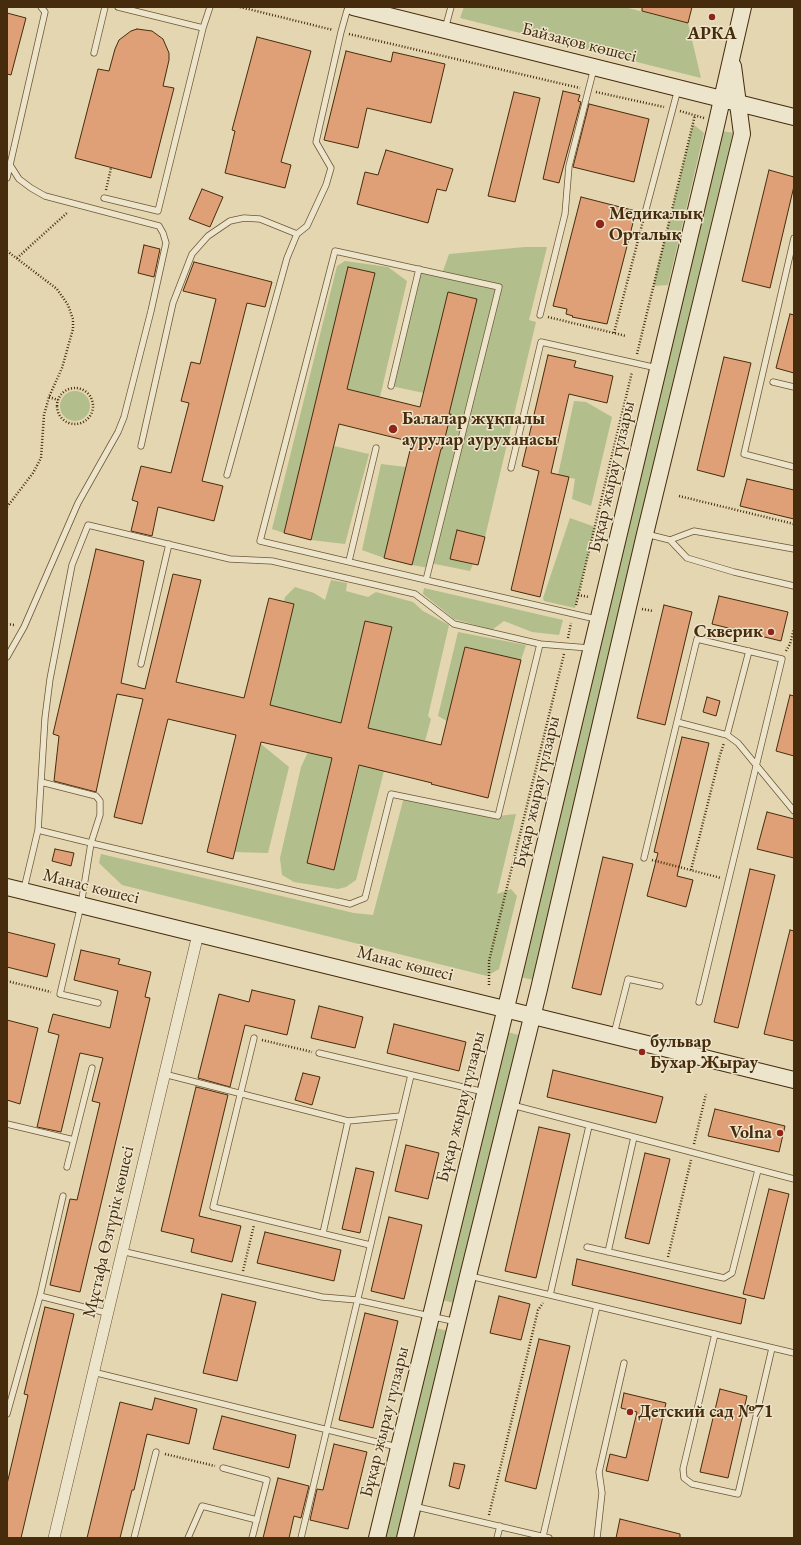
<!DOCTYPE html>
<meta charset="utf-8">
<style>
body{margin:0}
#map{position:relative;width:801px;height:1545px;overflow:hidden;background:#e4d6b0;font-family:"EB Garamond",serif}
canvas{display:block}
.frame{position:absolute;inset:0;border:8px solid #462c0c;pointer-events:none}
</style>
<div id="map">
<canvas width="801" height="1545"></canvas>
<div class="frame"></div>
</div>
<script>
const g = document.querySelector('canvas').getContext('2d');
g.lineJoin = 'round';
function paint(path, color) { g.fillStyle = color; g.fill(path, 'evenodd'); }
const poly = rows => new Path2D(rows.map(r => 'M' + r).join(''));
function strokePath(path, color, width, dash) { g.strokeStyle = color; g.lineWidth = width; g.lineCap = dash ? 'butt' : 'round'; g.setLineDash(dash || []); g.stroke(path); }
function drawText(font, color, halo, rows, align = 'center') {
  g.font = font + ' "EB Garamond",serif'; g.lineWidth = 3; g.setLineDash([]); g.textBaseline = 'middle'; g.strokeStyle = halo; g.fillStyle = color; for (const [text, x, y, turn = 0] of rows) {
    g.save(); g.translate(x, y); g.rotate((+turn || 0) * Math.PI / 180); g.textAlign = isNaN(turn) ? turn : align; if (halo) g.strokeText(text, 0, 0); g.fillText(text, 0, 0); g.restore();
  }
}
const green = poly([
 [464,7,624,7,688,23,701,78,460,18],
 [693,124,704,133,668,285,653,286],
 [721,131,735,133,534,980,520,977],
 [525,247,547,247,529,320,536,322,485,537,457,530,450,559,473,564,470,571,430,563,429,568,412,565,441,449,442,449,450,414,449,414,477,299,448,292,424,393,391,386,419,269,442,274,449,254],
 [345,261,388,267,407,281,380,397,347,389,375,273,348,267,284,533,272,529,337,266],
 '60 406a15 15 0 1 1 30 0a15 15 0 1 1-30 0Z',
 [574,401,586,402,612,417,591,506,572,499,575,479,558,475],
 [334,446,369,454,345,544,311,540],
 [381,464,406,467,384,558,362,550],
 [570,518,595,527,575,608,544,601,543,598],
 [331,580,347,583,346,591,368,597,376,592,413,602,423,611,449,625,428,716,431,719,425,741,386,732,365,741,392,627,365,621,338,735,327,719,288,710,267,718,294,604,284,601,285,597,295,587,314,593,325,600],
 [424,588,563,620,559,635,532,632,504,621,492,630,454,619,423,594],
 [458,632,526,645,521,660,465,647,447,721,438,716],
 [261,744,289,767,268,853,235,852],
 [335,745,307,863,334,870,363,752,384,771,356,880,346,887,338,889,294,882,282,875,280,858,301,767,308,752],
 [404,797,498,816,516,814,497,894,511,889,517,896,499,969,487,976,122,885,99,863,101,854,354,913,373,915],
 [507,1032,519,1035,454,1303,442,1300],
 [436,1328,448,1331,398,1538,385,1538]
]);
const building = poly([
 [642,7,692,7,688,23,642,11,642,7],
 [7,13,26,18,11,75,7,74,7,13],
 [137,29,152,31,163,39,169,53,169,60,163,86,174,88,151,178,75,158,98,69,109,71,115,49,119,40,131,31,137,29],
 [257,37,311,51,281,162,291,165,285,188,225,173,235,131,232,130,257,37],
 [346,51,391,62,393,52,445,64,431,123,367,108,358,148,324,140,346,51],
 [563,91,580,95,578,101,581,102,559,183,543,179,563,91],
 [514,92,540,98,515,202,488,196,514,92],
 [589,104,649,119,634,182,573,167,589,104],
 [386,150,453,169,446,191,437,189,428,223,357,204,365,172,378,175,386,150],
 [769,170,794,177,794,186,770,288,742,281,769,170],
 [202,189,223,197,210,227,189,219,202,189],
 [581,197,636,211,607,324,572,317,573,316,566,314,567,309,553,306,581,197],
 [144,245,160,249,154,277,138,273,144,245],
 [194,262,272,282,265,307,247,303,202,481,223,486,214,521,158,507,152,536,131,531,138,502,132,500,141,466,171,473,189,403,181,401,191,362,200,364,216,299,183,291,194,262],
 [348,267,375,273,347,389,420,407,448,292,477,299,449,414,451,414,442,449,441,449,412,565,384,558,412,442,339,424,311,540,284,533,348,267],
 [790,314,794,315,794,373,776,368,790,314],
 [548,355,576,361,574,367,613,376,607,403,569,394,551,473,569,477,540,597,511,590,539,471,522,466,548,355],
 [724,357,751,363,724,477,697,470,724,357],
 [747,479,794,490,794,519,740,506,747,479],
 [457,530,485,537,478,565,450,559,457,530],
 [96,549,144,561,121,683,145,689,173,574,201,580,176,682,244,698,269,598,294,604,270,705,341,723,365,621,392,627,368,728,441,745,465,647,521,660,488,798,431,784,432,783,359,765,334,870,307,863,332,758,261,742,233,859,207,852,236,735,168,719,142,824,114,817,143,699,117,694,96,792,54,781,59,736,53,734,96,549],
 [719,596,788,612,781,641,712,624,719,596],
 [664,605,692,612,665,725,637,718,664,605],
 [790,695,794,696,794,756,776,751,790,695],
 [707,697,720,701,716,716,703,712,707,697],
 [682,737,709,743,677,876,693,880,686,907,647,896,658,853,654,852,682,737],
 [767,812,794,819,794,858,757,849,767,812],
 [55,849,74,853,71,866,52,861,55,849],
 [603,857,633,864,601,995,572,988,603,857],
 [750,869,775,875,738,1028,714,1022,750,869],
 [790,930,794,931,794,1041,764,1034,790,930],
 [7,932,55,944,47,977,7,967,7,932],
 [81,950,120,959,118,964,151,972,145,997,150,998,80,1292,50,1285,70,1199,77,1200,100,1103,92,1101,103,1058,80,1053,61,1132,37,1127,59,1035,48,1032,53,1014,110,1028,118,991,74,980,81,950],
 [252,990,295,1000,287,1035,245,1025,230,1087,198,1078,219,994,249,1002,252,990],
 [319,1006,363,1017,355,1048,311,1038,319,1006],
 [7,1020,38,1028,20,1104,7,1100,7,1020],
 [394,1024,466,1042,459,1071,387,1053,394,1024],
 [553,1070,663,1097,656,1123,547,1097,553,1070],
 [303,1073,320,1077,312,1105,295,1100,303,1073],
 [196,1087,228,1095,199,1216,241,1226,232,1262,191,1252,194,1239,161,1231,196,1087],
 [715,1109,785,1126,779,1152,708,1136,715,1109],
 [539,1127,570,1134,536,1278,505,1271,539,1127],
 [406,1145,439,1153,428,1199,395,1191,406,1145],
 [645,1153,670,1159,649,1244,625,1238,645,1153],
 [356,1168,374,1172,360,1233,342,1229,356,1168],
 [769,1189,789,1194,764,1299,743,1294,769,1189],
 [389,1217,422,1225,404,1299,371,1291,389,1217],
 [265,1232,341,1250,334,1281,257,1263,265,1232],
 [577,1259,746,1299,741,1324,572,1285,577,1259],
 [222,1294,256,1302,237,1381,203,1373,222,1294],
 [499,1296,530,1304,521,1340,490,1333,499,1296],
 [45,1307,74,1314,21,1538,7,1538,7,1484,28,1395,24,1394,45,1307],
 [365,1313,398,1321,373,1428,339,1420,365,1313],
 [539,1339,570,1346,536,1489,505,1481,539,1339],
 [720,1389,747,1396,728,1478,700,1472,720,1389],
 [624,1393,666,1403,648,1481,606,1471,610,1454,626,1458,637,1412,621,1408,624,1393],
 [155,1398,197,1409,189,1444,147,1434,134,1490,132,1490,120,1538,87,1538,120,1402,152,1410,155,1398],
 [222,1416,296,1435,289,1468,213,1449,222,1416],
 [334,1444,367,1452,348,1529,310,1520,317,1489,323,1490,334,1444],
 [454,1463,465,1465,459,1489,449,1486,454,1463],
 [278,1478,309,1486,301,1518,294,1516,289,1538,263,1538,278,1478],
 [620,1519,680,1534,680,1538,616,1538,620,1519]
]);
const path = poly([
 [240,7,333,30],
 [349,34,580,88],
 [596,92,664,107],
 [680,111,704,118],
 [106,190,111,168],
 [7,251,57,289,68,305,73,319,73,329,62,368,49,397,44,415,41,458,33,473,7,507],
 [17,258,68,212],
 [548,317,626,336],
 [614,333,643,221],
 [637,354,695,115],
 '57 406a18 18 0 1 1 36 0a18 18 0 1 1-36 0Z',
 [49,397,58,400],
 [679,496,794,524],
 [578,595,589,597],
 [576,605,632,372],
 [642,609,653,611],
 [7,624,14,625],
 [568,638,571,623],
 [786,651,790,644,794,629],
 [652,860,721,878],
 [691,870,720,755,724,743],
 [7,981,51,992],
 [489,985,489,961,564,654],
 [262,1040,312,1052],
 [694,1144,706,1094],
 [668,1257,691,1160],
 [243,1271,254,1225],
 [165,1454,215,1466],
 [489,1515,538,1310,543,1303]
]);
const lane = poly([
 [118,7,203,28],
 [445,29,451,7],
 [94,53,105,7],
 [7,178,45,12,41,7],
 [104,198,158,211,203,28,210,7],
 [645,213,678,89],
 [794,238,744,454,794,467],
 [540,315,565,214,569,166,594,68],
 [773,382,794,387],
 [391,386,419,269],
 [141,446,173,303,192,254,208,236,230,221,244,218,260,219,297,234],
 [511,468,541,342,657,368],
 [227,475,287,258,297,234,307,226,326,185,331,168,316,142,341,32,348,7],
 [646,534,670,540,687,558,734,572,794,586],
 [670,540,694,531,794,549],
 [349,561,376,448],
 [426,580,499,287,335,251,260,541,426,580,596,619],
 [7,657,24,627,78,503,118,432,124,417,151,311,166,243,163,233,159,226,45,196,31,188,19,179,10,165],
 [141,664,169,544],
 [677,722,727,735,738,743,794,811],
 [727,735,749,651],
 [38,830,91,843,100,815,100,801,96,796,41,782],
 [644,858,697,639,782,659,699,1002],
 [24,889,38,830,45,718,50,679,72,565,88,525,230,559,272,561,415,594,454,624,540,644,589,648],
 [98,1003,60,994,81,905,91,843,350,904,365,898,391,794,498,816,540,644],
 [614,1034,628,979,660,986],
 [254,1038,213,1207,370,1245],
 [319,1053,484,1092],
 [164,1074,348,1121],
 [512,1105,794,1179],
 [7,1124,74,1140],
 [67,1167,92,1068],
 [323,1233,348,1121,401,1116],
 [587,1247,724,1278,732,1273,758,1170],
 [121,1251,322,1297,357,1300,457,1322],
 [608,1252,634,1137],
 [470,1276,794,1353],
 [550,1295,589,1126],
 [40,1296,107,1313],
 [715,1334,683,1469,684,1478,692,1484,738,1494,772,1348],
 [93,1372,397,1447],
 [7,1414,40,1296,63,1196],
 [223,1468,267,1480,252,1538],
 [413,1506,549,1538],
 [543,1536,597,1306],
 [134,1538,156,1452],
 [188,1538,202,1506,257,1520],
 [301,1538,411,1075],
 [497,1538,500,1526],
 [597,1538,602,1493,599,1472,624,1363]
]);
const street = poly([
 [54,1538,198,934]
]);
const secondary = poly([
 [353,7,794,117],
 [7,887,794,1080],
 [377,1538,512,983,715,130,743,7],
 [405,1538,468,1276,539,989,645,534,742,134,733,66]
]);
const markers = [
 [712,17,4,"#8f2418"],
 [600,224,5,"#8f2418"],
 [393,429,5,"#8f2418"],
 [771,632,4,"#8f2418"],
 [642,1052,4,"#8f2418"],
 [780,1133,4,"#8f2418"],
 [630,1412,4,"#8f2418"]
];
const poiNames = [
 ["АРКА",712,34,"center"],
 ["Медикалық",609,214],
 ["Орталық",609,235],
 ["Балалар жұқпалы",402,419],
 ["аурулар ауруханасы",402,440],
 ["Скверик",763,632,"right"],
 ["бульвар",650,1042],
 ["Бухар Жырау",650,1063],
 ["Volna",772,1133,"right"],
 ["Детский сад №71",638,1412]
];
const streetNames = [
 ["Байзақов көшесі",579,43,14],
 ["Бұқар жырау гүлзары",612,477,-77],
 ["Бұқар жырау гүлзары",537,792,-77],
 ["Манас көшесі",91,887,14],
 ["Манас көшесі",405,964,14],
 ["Бұқар жырау гүлзары",461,1107,-76],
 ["Мұстафа Өзтүрік көшесі",109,1232,-77],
 ["Бұқар жырау гүлзары",385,1422,-76]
];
paint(green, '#b2be8c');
paint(building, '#dfa077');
strokePath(building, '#462c0c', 1);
strokePath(lane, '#6e5635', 7);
strokePath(street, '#6e5635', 12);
strokePath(secondary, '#462c0c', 18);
strokePath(path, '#462c0c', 2.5, [1, 2]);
strokePath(lane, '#ede4cc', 5.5);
strokePath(street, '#ede4cc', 11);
strokePath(secondary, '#ede4cc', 16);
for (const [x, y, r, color] of markers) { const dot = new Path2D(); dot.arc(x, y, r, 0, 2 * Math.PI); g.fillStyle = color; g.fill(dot); strokePath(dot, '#ede4cc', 1.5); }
drawText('bold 18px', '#462c0c', '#ede4cc', poiNames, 'left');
drawText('18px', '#462c0c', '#ede4cc', streetNames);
</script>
